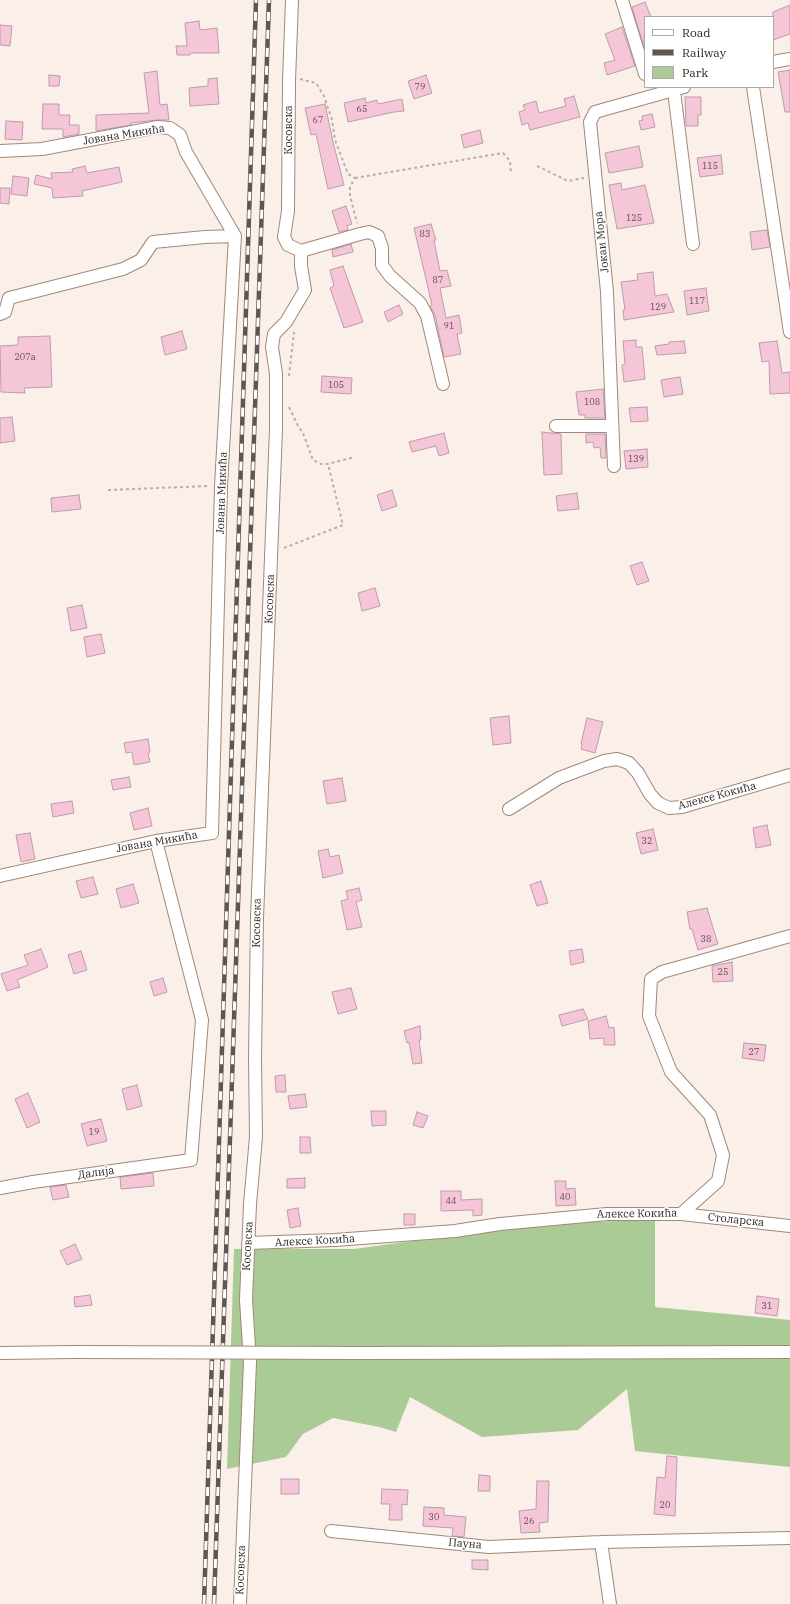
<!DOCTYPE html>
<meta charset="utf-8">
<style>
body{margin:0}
#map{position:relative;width:790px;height:1604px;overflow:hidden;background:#fbf0e9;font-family:"IBM Plex Serif",serif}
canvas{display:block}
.legend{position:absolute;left:644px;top:16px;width:130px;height:72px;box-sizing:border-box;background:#fff;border:1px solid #aca8a5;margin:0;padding:5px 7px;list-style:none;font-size:12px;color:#30261f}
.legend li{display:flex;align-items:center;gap:8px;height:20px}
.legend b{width:20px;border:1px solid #aca8a5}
</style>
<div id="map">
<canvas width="790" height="1604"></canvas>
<ul class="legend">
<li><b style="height:5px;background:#fff"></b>Road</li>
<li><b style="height:5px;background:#60564f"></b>Railway</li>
<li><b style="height:11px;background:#abcb96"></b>Park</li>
</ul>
</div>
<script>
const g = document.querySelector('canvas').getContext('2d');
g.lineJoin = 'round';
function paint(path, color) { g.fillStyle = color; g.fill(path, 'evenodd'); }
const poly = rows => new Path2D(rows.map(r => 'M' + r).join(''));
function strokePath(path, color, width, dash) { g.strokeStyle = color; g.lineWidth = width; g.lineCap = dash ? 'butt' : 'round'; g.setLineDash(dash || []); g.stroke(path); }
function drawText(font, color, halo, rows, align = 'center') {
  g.font = font + ' "IBM Plex Serif",serif'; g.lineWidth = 3; g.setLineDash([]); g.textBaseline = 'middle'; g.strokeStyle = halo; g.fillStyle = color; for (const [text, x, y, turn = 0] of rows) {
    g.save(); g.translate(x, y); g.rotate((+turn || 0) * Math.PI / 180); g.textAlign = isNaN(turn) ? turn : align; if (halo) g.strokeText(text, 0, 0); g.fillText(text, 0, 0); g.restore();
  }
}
const green = poly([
 [655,1219,655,1307,790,1320,790,1467,635,1451,627,1389,578,1430,482,1437,410,1397,396,1432,379,1427,333,1418,303,1434,286,1457,227,1469,234,1249,354,1249,529,1225]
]);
const building = poly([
 [645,2,651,17,645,17,644,47,632,7,645,2],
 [790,5,790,34,773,40,773,12,790,5],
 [199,21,200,30,217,28,219,53,190,53,190,55,177,55,176,46,187,46,185,23,199,21],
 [0,25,12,26,10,46,0,45,0,25],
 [622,27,635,66,607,75,604,63,615,60,605,34,622,27],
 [790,70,790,112,785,112,778,72,790,70],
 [157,71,160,105,167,104,169,120,157,120,131,123,131,125,96,131,96,115,149,113,144,73,157,71],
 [49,75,60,76,59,86,49,86,49,75],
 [426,75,432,93,414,99,408,81,426,75],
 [217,78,219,104,190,106,189,88,208,86,208,79,217,78],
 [574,96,580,117,530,130,528,123,522,125,519,112,525,110,523,105,536,101,539,113,566,106,564,99,574,96],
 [685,97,701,97,701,115,698,115,698,126,686,126,685,97],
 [365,98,366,103,377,100,378,104,402,99,404,111,394,112,348,122,344,103,365,98],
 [43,104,59,104,59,115,70,115,69,125,79,125,79,134,63,137,63,129,42,129,43,104],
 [325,104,333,142,344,185,328,189,316,134,311,135,305,108,325,104],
 [652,114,655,127,641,130,639,121,643,120,642,116,652,114],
 [6,121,23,122,22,140,5,139,6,121],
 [480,130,483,143,464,148,461,135,480,130],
 [639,146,643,167,609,173,605,153,639,146],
 [721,155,723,174,700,177,697,158,721,155],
 [85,166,87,173,119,167,122,182,82,191,83,196,53,198,52,188,34,184,36,175,52,179,51,173,73,172,72,169,85,166],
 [13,176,29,178,27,196,11,194,13,176],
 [621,183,622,190,645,185,654,223,617,229,609,185,621,183],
 [0,188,10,188,9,204,0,203,0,188],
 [346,206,352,224,347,226,348,230,339,232,332,211,346,206],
 [431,224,436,240,434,240,440,271,447,270,451,286,440,288,446,318,459,315,462,333,457,334,461,354,444,357,435,315,430,306,432,305,414,228,431,224],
 [767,230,770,247,752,250,750,232,767,230],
 [351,244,353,252,333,257,332,250,351,244],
 [343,266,363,322,344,328,330,288,334,286,330,270,343,266],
 [653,272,655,296,667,294,674,312,624,320,623,310,625,310,621,282,638,280,637,274,653,272],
 [706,288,709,311,687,315,684,291,706,288],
 [399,305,403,314,388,322,384,312,399,305],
 [182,331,187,349,165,355,161,337,182,331],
 [50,336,52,387,24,388,25,393,1,392,0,346,18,345,18,337,50,336],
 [636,340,636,347,642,347,645,379,624,382,622,365,625,364,623,341,636,340],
 [684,341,686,353,657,355,655,346,669,344,669,342,684,341],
 [777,341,782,373,790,372,790,393,770,394,769,361,762,362,759,343,777,341],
 [322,376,352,378,351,394,321,392,322,376],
 [680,377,683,394,664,397,661,380,680,377],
 [603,389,605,418,585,418,585,415,579,415,576,392,603,389],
 [647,407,648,421,631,422,629,408,647,407],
 [12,417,15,441,0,443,0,418,12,417],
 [542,432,561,434,562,474,544,475,542,432],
 [444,433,449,453,439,456,436,446,412,452,409,442,444,433],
 [586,434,605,434,606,458,601,458,600,447,594,448,593,442,586,443,586,434],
 [647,449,648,467,626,469,624,451,647,449],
 [392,490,397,506,382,511,377,495,392,490],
 [577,493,579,509,558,511,556,496,577,493],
 [79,495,81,509,52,512,51,498,79,495],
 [642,562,649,581,637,585,630,566,642,562],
 [375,588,380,606,362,611,358,593,375,588],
 [82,605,87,628,71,631,67,608,82,605],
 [101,634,105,653,87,657,84,637,101,634],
 [509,716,511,743,493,745,490,718,509,716],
 [587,718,603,722,595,753,581,749,582,744,581,743,587,718],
 [148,739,150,752,148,753,150,762,134,765,132,752,126,753,124,743,148,739],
 [129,777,131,787,113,790,111,780,129,777],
 [342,778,346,801,327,804,323,781,342,778],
 [72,801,74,813,53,817,51,804,72,801],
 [148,808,152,826,134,830,130,813,148,808],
 [767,825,771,845,756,848,753,828,767,825],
 [653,829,658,850,641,854,636,833,653,829],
 [30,833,35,859,21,862,16,835,30,833],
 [328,849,330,857,339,855,343,873,323,878,318,851,328,849],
 [93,877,98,894,81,898,76,881,93,877],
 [541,881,548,903,537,906,530,885,541,881],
 [133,884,139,903,121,908,116,889,133,884],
 [359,888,362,900,356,902,362,927,347,930,341,901,348,899,346,891,359,888],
 [707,908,718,944,698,950,692,929,690,929,687,912,707,908],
 [41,949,48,967,17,980,20,987,7,991,1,974,28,965,24,955,41,949],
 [582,949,584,962,571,965,569,951,582,949],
 [81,951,87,970,74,974,68,955,81,951],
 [732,962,733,981,713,982,712,966,732,962],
 [163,978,167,992,154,996,150,982,163,978],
 [351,988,357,1009,338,1014,332,992,351,988],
 [583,1009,588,1019,562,1026,559,1015,583,1009],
 [606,1016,609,1028,614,1027,615,1045,604,1045,604,1038,590,1039,588,1021,606,1016],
 [420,1026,421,1040,419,1040,422,1063,413,1064,409,1042,407,1043,404,1031,420,1026],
 [744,1043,766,1045,764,1061,742,1058,744,1043],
 [285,1075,286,1092,276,1092,275,1076,285,1075],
 [137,1085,142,1106,127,1110,122,1089,137,1085],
 [28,1093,40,1122,27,1128,15,1099,28,1093],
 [305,1094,307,1107,290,1109,288,1096,305,1094],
 [371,1111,386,1111,386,1125,372,1126,371,1111],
 [417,1112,428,1116,423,1128,413,1125,417,1112],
 [101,1119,107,1141,87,1146,81,1124,101,1119],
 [300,1137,310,1137,311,1153,300,1153,300,1137],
 [153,1173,154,1186,121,1189,120,1177,153,1173],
 [305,1178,305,1188,287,1188,287,1179,305,1178],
 [555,1181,566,1181,566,1189,575,1188,576,1205,556,1206,555,1181],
 [66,1185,69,1197,53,1200,50,1187,66,1185],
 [441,1191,461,1191,461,1200,482,1199,482,1215,473,1216,473,1210,441,1211,441,1191],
 [298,1208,301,1226,290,1228,287,1210,298,1208],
 [404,1214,415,1214,415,1225,404,1225,404,1214],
 [75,1244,82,1259,67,1265,60,1251,75,1244],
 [90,1295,92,1305,75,1307,74,1297,90,1295],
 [757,1296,779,1299,777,1316,755,1313,757,1296],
 [667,1456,677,1457,675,1516,654,1514,657,1477,665,1478,667,1456],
 [479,1475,490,1476,490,1491,478,1491,479,1475],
 [281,1479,299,1479,299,1494,281,1494,281,1479],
 [537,1481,549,1481,548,1522,539,1523,540,1532,521,1533,519,1511,536,1509,537,1481],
 [382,1489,408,1490,407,1505,402,1504,402,1520,389,1520,390,1504,381,1504,382,1489],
 [424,1507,444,1508,444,1515,466,1517,464,1537,452,1536,453,1528,423,1526,424,1507],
 [472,1560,488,1560,488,1570,472,1569,472,1560]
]);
const path = poly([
 [300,79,316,83,324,96,332,120,335,140,348,174,355,178,350,187,350,196,357,223],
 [537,166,568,181,584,178],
 [355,178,503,153,510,161,511,173],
 [289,376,294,332],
 [289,407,298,426,303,433,313,460,321,464,328,464,355,457],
 [108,490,209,486],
 [284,548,343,525,328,464]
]);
const minor = poly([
 [292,0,289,81,288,211,284,237,288,245,301,251,360,234,369,232,378,236,382,248,382,265,390,276,420,303,427,316,443,384],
 [622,0,645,74],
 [773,62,790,59],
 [753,87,790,332],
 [674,91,693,244],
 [0,151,42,149,158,127,170,128,180,135,186,152,235,236,221,486,212,833,156,841,0,876],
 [0,314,5,312,9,298,123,269,141,260,153,242,205,237,235,236],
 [556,426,612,426],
 [614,466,607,292,590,122,595,112,684,87],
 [509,809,559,778,604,761,617,759,629,763,638,773,650,794,658,803,669,808,682,807,790,775],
 [0,1188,33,1182,191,1160,202,1020,156,841],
 [681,1214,718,1181,723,1155,710,1115,671,1072,649,1016,651,979,662,972,790,936],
 [248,1243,335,1240,455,1231,500,1224,607,1214,681,1214,790,1226],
 [0,1353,74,1352],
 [357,1353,790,1352],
 [331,1531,489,1547,601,1542,790,1538],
 [601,1542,610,1604],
 [240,1604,250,1362,246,1300,250,1204,256,1137,255,1059,257,918,276,429,276,374,272,347,274,334,286,322,305,290,301,266,301,251]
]);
const rail = poly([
 [204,1604,256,0],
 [214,1604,269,0]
]);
const minorBridge = poly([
 [74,1352,357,1353]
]);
const numberNames = [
 ["79",420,87],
 ["65",362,109],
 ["67",318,120],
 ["115",710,166],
 ["125",634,218],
 ["83",425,234],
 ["87",438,280],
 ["117",697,301],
 ["129",658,307],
 ["91",449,326],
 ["207a",25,357],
 ["105",336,385],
 ["108",592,402],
 ["139",636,459],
 ["32",647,841],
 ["38",706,939],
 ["25",723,972],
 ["27",754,1052],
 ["19",94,1132],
 ["40",565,1197],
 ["44",451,1201],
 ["31",767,1306],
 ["20",665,1505],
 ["30",434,1517],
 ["26",529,1521]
];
const streetNames = [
 ["Косовска",289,130,-90],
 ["Јована Микића",124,135,-9],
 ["Јокаи Мора",602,242,-96],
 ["Јована Микића",222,493,-88],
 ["Косовска",270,599,-88],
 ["Алексе Кокића",717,796,-15],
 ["Јована Микића",157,842,-10],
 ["Косовска",257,923,-89],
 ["Далија",96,1173,-8],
 ["Алексе Кокића",637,1214,-1],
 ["Столарска",736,1220,6],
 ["Алексе Кокића",315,1241,-3],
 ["Косовска",248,1246,-87],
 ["Пауна",465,1544,5],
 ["Косовска",241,1570,-88]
];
paint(green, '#abcb96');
paint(building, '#f5c6d8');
strokePath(building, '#bb9da8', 1);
strokePath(minor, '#a08877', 14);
strokePath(path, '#baafa8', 2, [3, 3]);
strokePath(minor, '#fff', 12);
strokePath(rail, '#60564f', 4.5);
strokePath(rail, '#fff', 3, [9]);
strokePath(minorBridge, '#a08877', 14, []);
strokePath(minorBridge, '#fff', 12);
drawText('9px', '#614e4d', null, numberNames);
drawText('11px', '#30261f', '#fff', streetNames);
</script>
